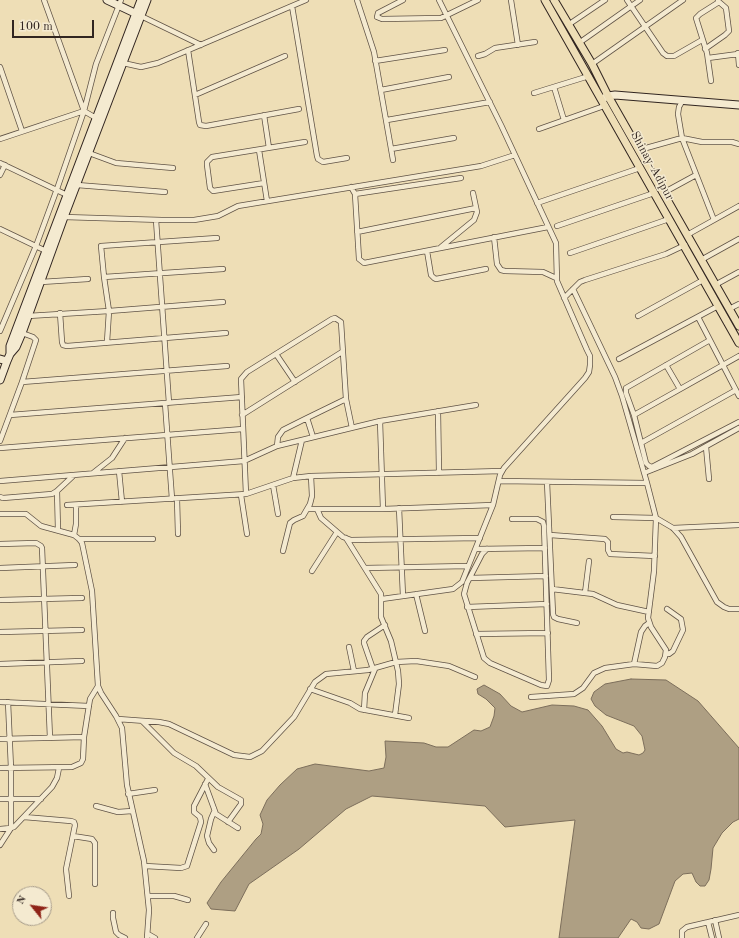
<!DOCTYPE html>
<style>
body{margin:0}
#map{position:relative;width:739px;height:938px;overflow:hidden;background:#eedeb6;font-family:"Old Standard TT",serif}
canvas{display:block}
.north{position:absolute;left:12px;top:886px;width:40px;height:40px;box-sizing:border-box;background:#f4ead0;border:1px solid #a69b8a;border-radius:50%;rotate:300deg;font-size:11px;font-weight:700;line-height:16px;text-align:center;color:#312520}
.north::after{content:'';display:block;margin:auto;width:14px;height:18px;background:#8f2418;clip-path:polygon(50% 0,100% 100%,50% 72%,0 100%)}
.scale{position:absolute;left:12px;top:20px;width:82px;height:18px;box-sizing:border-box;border:2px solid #312520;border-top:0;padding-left:5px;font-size:12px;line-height:14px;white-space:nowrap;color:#312520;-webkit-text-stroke:3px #f4ead0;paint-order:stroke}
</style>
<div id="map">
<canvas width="739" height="938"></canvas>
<div class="north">N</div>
<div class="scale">100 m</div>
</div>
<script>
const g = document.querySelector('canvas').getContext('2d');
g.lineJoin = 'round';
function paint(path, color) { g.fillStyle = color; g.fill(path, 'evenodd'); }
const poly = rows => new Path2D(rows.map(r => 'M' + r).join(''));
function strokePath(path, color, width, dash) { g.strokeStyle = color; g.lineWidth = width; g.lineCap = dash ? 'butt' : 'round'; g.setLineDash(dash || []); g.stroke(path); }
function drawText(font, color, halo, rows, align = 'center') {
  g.font = font + ' "Old Standard TT",serif'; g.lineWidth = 3; g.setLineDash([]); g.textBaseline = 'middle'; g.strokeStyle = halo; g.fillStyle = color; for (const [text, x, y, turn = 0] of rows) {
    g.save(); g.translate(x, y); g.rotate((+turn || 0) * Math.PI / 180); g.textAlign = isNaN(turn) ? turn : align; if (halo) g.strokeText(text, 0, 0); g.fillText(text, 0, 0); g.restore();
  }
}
const water = poly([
 [631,679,666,680,698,701,739,748,739,819,733,822,722,833,713,848,711,869,709,880,705,886,700,886,696,882,692,873,683,874,675,881,659,924,649,929,641,928,637,922,631,919,618,938,559,938,575,820,505,827,485,806,372,796,346,809,299,849,249,884,235,911,211,909,207,903,221,882,256,839,261,834,263,824,260,815,267,800,280,785,297,769,315,764,369,771,384,768,386,757,385,741,424,743,436,747,448,747,474,730,481,731,490,727,494,716,495,708,486,699,478,694,477,689,484,685,500,694,511,706,522,712,552,705,574,706,588,710,602,726,616,749,623,753,627,752,639,755,643,753,645,750,642,736,634,726,606,715,595,706,591,699,594,692,605,684,631,679]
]);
const street = poly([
 [44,0,84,111,96,118],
 [357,0,374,52,393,160],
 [403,0,378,13,377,17,382,19,441,18,478,0],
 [511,0,518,45],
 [627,0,663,53,667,56,674,56,702,40],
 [292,6,317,156,318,159,323,162,347,158],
 [141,16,201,45],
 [568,25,605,0],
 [579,43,640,0],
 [705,49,725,35,729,31,726,8,718,1],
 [188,50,199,122,200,125,206,126,299,109],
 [738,53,739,65],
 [478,56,485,54,495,48,535,42],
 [708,58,738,54],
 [375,61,445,50],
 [123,63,141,67,158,63,306,0],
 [592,64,683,0],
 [0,67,22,131],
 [711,81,707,53,696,18,700,14,719,2],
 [554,87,564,120],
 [381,90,449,77],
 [534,93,589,76],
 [195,95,285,56],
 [683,100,679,107,678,114,682,138,714,220],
 [264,115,269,148],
 [387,120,490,102],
 [539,129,604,106],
 [0,139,84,111],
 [391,149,454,138],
 [259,150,267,201],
 [639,150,682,138,702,142,732,142,739,144],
 [89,153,116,163,173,168],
 [0,163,67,195],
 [0,175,5,165],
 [264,183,213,191,210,188,207,165,207,162,212,157,305,142],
 [77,185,165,192],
 [351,187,355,194,359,259,364,263,548,227],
 [663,193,696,175],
 [355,194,461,178],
 [537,203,640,168],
 [64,217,162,220,194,220,218,216,238,206,481,166,515,155],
 [156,220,169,403],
 [557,226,654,193],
 [0,229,46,251],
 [357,232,476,208],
 [687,235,739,206],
 [494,237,497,264,501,270,505,271,543,272,556,278],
 [441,247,474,220,477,212,473,193],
 [427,251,431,275,434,278,436,279,486,269],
 [570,253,669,219],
 [701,260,739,239],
 [104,277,223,269],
 [41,282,88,279],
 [715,285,739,272],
 [564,298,580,282,585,280,666,254,685,245],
 [729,309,739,304],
 [60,313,62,342,63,345,67,346,226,333],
 [28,316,109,311,223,302],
 [638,316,703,280],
 [698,317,739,396],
 [0,331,36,246,57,189,84,111,96,64,121,0],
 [710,340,626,388,626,393,634,415,646,463,649,466,652,467,739,422],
 [107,342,109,311,104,277,101,246,217,238],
 [276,354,295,382],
 [619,359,718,306],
 [666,365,680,389],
 [22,382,36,340,33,337,22,333],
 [346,399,352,428],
 [165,403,172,499],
 [438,411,439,473],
 [10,415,242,397],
 [242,415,342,352],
 [634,415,739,356],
 [380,421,383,509],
 [0,441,22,382,227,366],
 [641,443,736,390],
 [277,446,278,437,283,430,307,418],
 [706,447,709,479],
 [0,448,243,429],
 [119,471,122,502],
 [93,473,112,458,125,438],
 [644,473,692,454,739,428],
 [293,478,311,476,502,471],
 [0,481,244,461,277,446,380,421,476,405],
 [499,481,647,483,622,396,615,377,573,289],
 [547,482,553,614,554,617,558,619,577,623],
 [273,485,278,514],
 [57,491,58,530],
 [246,494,241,379,247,372,332,319,335,318,341,322,346,399,307,418,313,437],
 [241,495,247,534],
 [0,497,3,498,52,494,57,491,73,476],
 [177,499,178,534],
 [67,505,246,494,293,478,302,440],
 [399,508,403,596],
 [308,509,383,509,493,505],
 [317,509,321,518,343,537,351,540,480,538],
 [0,514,26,514,41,526,74,535,79,539,82,543,92,591,98,686,101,693,116,716,122,728,127,785,144,861,149,910,147,938],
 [613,517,656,518,673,528,681,537,717,602,724,607,729,609,739,609],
 [673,528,739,525],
 [74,535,76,524,76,505],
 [550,535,605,539,608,542,608,550,610,554,655,556],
 [346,538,381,594,381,617,391,641,398,671,399,684,395,715],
 [79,539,153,539],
 [0,544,36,543,41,546,42,548,50,738],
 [476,549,545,548],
 [487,549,482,554,467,583,464,594,484,658,490,663,541,685,547,686,549,680,544,526,543,522,537,519,512,519],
 [283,551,290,523,294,520,303,516,310,504,312,496,311,476],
 [0,568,75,565],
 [365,568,468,566],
 [312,571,337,532],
 [470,578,546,576],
 [552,589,593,594,617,605,649,612],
 [585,593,589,561],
 [416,594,425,631],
 [382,599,453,589,462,582,493,505,500,475,504,468,585,378,589,372,590,365,590,356,587,350,557,281,556,243,501,125,439,0],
 [0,600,82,598],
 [467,607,547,604],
 [0,632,82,630],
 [476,634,548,633],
 [349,647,354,671],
 [666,653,669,654,673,651,683,630,681,619,667,609],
 [0,664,82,661],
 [634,664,641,632,645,626,649,623],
 [373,669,364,643,364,641,367,637,385,625],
 [310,689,350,703,360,709,409,718],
 [531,697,574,694,583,688,594,673,605,668,634,664,657,666,662,663,665,657,666,650,651,627,648,618,654,571,656,518,647,483],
 [0,702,89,706],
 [364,710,365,693,375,669],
 [118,719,159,722,169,724,234,755,250,757,262,751,294,717,315,682,326,674,368,670,396,662,416,661,449,666,475,677],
 [142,721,174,753,196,766,218,787,241,800,241,804,228,822],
 [0,739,84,737],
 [0,768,72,767,81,763,83,759,84,737,90,699,98,686],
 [205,784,216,814,238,828],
 [128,794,155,790],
 [0,799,41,799],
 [96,806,118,812,132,811],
 [24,817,71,821,74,822,75,825,66,869,69,896],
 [0,829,11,828,11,768,8,702],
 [73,836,92,839,95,843,95,884],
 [0,845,11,828,14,827,52,787,57,778,59,768],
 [214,850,209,843,207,836,211,819,214,812],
 [145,866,181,868,187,866,201,822,200,817,194,812,194,806,208,779],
 [149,896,174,896,188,900],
 [113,913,113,918,116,932,119,935,125,938],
 [715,920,719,938],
 [708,922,712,938],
 [148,934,155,938],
 [197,938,206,924],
 [682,938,682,931,687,927,739,915]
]);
const secondary = poly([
 [107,0,139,15],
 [604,98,608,96,615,95,739,105],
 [10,354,10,346,16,330,141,0],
 [0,359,7,361,10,354,16,347,22,333,64,217,147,0],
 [0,380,7,361]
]);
const primary = poly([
 [545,0,739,343],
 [554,0,592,64,608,96,739,326]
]);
const streetNames = [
 ["Shinay-Adipur",652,166,61]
];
paint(water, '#ae9f83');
strokePath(water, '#7c6e5b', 1);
strokePath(street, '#605346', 6);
strokePath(secondary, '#312520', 9);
strokePath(primary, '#312520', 9);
strokePath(street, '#f4ead0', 4.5);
strokePath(secondary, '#f4ead0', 7);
strokePath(primary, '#eedeb6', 7);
drawText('12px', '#312520', '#f4ead0', streetNames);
</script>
